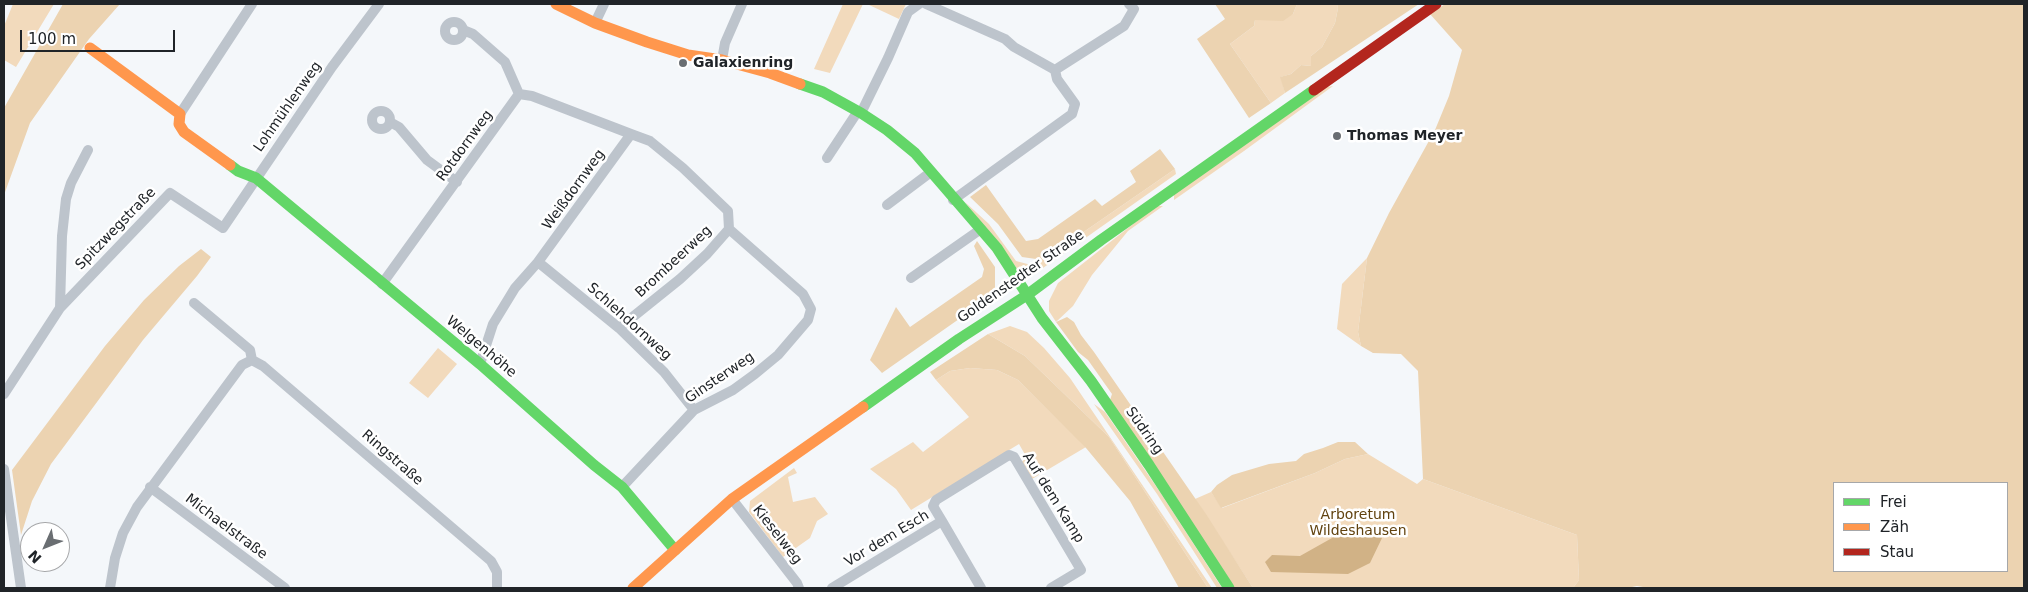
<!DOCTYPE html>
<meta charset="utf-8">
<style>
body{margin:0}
#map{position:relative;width:2028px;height:592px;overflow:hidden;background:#f4f7fa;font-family:"DejaVu Sans",sans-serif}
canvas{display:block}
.frame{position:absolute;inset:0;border:5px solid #202428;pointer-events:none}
.legend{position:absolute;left:1833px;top:482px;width:175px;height:90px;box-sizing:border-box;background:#fff;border:1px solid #a6a7a9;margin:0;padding:6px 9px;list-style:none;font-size:15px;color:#202428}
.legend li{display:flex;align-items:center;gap:10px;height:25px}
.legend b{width:25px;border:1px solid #a6a7a9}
.north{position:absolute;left:20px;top:522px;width:50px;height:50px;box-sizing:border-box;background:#fff;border:1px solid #a6a7a9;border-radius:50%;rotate:226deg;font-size:14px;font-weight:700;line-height:20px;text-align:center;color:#202428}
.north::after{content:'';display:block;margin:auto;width:18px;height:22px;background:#6a6e72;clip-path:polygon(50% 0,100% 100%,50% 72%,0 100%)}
.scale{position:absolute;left:20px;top:30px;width:155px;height:22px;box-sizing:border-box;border:2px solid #202428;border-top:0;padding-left:6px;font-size:15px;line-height:18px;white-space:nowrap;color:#202428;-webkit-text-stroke:4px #fff;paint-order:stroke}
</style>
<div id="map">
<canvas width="2028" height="592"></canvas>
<div class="frame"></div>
<ul class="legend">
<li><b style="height:6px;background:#63d668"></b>Frei</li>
<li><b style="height:6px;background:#ff974d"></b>Zäh</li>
<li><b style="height:6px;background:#b3261e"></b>Stau</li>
</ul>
<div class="north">N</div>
<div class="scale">100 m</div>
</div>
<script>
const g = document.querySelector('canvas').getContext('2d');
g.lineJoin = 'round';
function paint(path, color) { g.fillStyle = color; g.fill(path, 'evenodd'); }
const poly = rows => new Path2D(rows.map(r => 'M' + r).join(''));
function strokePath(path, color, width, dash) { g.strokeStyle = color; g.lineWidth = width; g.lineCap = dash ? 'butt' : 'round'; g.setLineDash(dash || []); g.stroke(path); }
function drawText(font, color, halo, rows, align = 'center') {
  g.font = font + ' "DejaVu Sans",sans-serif'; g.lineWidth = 5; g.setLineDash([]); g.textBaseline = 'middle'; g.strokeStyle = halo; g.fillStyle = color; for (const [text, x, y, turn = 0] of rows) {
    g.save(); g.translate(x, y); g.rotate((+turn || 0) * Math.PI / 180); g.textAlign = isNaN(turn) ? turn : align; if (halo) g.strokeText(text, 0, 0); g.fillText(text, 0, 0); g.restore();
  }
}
const green = poly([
 [13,4,54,4,16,67,4,60,4,26],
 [843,4,863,4,830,73,814,69],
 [867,4,906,4,899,19],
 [1297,4,1337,4,1338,8,1335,23,1322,47,1311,56,1311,66,1301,65,1291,74,1281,77,1285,93,1271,103,1230,44,1254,26,1255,20,1293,14],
 [1333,86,1244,151,1174,200,1174,194,1327,87],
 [1175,169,1176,174,1043,268,1036,259,1043,260],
 [965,202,989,224,1016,261,1035,266,1039,271,1028,278,1022,275],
 [1156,206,1163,206,1128,231,1092,275,1073,306,1056,322,1049,311,1049,301,1058,283],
 [1367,258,1358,332,1361,346,1337,329,1342,284],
 [1010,326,1027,332,1044,348,1070,378,1212,588,1208,588,1109,437,1025,356,988,334],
 [438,348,457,364,428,398,409,383],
 [970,368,997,370,1018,380,1086,447,1032,479,1021,462,1027,458,1019,444,911,510,896,489,870,469,913,442,923,452,969,417,936,380,950,371],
 [1094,404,1105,412,1160,492,1222,588,1217,588,1157,494],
 [1368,454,1417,484,1423,479,1577,535,1579,580,1573,588,1253,588,1195,499,1211,492,1222,508,1315,473,1345,459],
 [794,468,797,473,788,477,793,502,815,497,828,514,817,521,810,538,783,557,749,512,750,501]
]);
const forest = poly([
 [63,4,120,4,89,39,30,123,4,195,4,108],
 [1215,4,1297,4,1293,14,1283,21,1255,20,1254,26,1230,44,1271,103,1249,118,1197,39,1225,19],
 [1337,4,1419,4,1285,93,1280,77,1291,74,1301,65,1311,66,1311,56,1322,47,1335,23,1338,8],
 [1445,4,2024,4,2024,588,1649,588,1637,586,1627,588,1573,588,1579,580,1577,535,1423,479,1418,371,1401,354,1373,353,1361,346,1358,332,1367,258,1389,213,1435,130,1449,96,1462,50,1430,14],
 [1834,483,2007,483,2007,571,1834,571],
 [1160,149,1175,169,1043,260,1022,257,998,224,970,197,986,185,1026,241,1038,239,1095,199,1102,206,1136,182,1130,171],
 [977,241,995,267,995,289,989,298,882,373,870,360,896,307,910,327,982,277,984,269,974,246],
 [201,249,211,257,197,276,143,340,51,464,32,501,21,535,12,470,105,346,144,300,179,266],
 [1067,317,1074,322,1081,335,1094,352,1206,514,1253,588,1235,588,1110,400,1112,394,1088,360,1078,352,1056,322],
 [988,334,1025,356,1109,437,1208,588,1179,588,1130,501,1086,448,1018,380,997,370,970,368,950,371,936,380,930,372],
 [1338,442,1355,442,1368,454,1345,459,1315,473,1221,508,1211,492,1217,485,1232,475,1269,464,1296,461,1304,454,1323,448]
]);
const water = poly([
 [1371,527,1382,538,1370,563,1348,574,1271,572,1265,562,1272,555,1300,556,1348,529]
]);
const street = poly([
 [926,4,1005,39,1014,47,1055,70],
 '445 31a9 9 0 1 1 18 0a9 9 0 1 1-18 0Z',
 [595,23,604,4],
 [722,60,725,43,742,4],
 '372 120a9 9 0 1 1 18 0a9 9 0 1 1-18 0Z',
 [861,113,888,58,908,12,919,4],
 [180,114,252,4],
 [390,122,399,127,427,160,457,182],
 [827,158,858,111],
 [953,200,1072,114,1075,104,1057,79,1055,70,1124,26,1134,9,1129,4],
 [887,205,931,172],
 [538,262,619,328,664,372,694,410],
 [911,278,981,229],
 [382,284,519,94,505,62,473,34,463,30],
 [194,303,250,350,252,360],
 [60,308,62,236,66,199,71,183,88,150],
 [619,328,680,279,707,254,729,229,728,211,683,168,650,141,631,134],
 [252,360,263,366,491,561,497,572,497,588],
 [480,364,493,324,515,288,538,262,631,134,532,96,519,94],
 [4,394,60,308,170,193,223,228,332,67,379,4],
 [4,469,21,588],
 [150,487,285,588],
 [622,487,694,410,733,390,755,374,778,355,808,320,811,309,803,294,729,229],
 [732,499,797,583,799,588],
 [942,521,933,506,936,500,1009,455,1014,457,1081,570,1051,588],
 [110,588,115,558,123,533,137,507,242,365,252,360],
 [832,588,942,521,981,588]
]);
const fast = poly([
 [800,84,823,92,861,113,887,130,915,153,997,248,1042,318,1091,381,1149,465,1229,588],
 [230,165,238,171,256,178,480,364,594,465,622,487,675,550],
 [863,407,959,339,1027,295,1101,240,1314,90]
]);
const slow = poly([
 [556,4,595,23,647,42,688,55,722,60,770,73,800,84],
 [90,48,180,114,179,124,184,132,230,165],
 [633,588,732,499,863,407]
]);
const jam = poly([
 [1314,90,1436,4]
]);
const markers = [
 [683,63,5,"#6a6e72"],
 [1337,136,5,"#6a6e72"]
];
const poiNames = [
 ["Galaxienring",693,63],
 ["Thomas Meyer",1347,136]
];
const streetNames = [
 ["Lohmühlenweg",288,107,-55],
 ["Rotdornweg",465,146,-54],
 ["Weißdornweg",574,190,-54],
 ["Spitzwegstraße",116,229,-46],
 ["Brombeerweg",674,262,-43],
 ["Goldenstedter Straße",1021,277,-35],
 ["Schlehdornweg",629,322,42],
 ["Welgenhöhe",481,347,40],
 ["Ginsterweg",720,378,-34],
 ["Südring",1144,431,55],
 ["Ringstraße",392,458,41],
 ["Auf dem Kamp",1053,498,58],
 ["Michaelstraße",226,527,37],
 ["Kieselweg",777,535,52],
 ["Vor dem Esch",887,539,-31]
];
const parkNames = [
 ["Arboretum",1358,515],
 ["Wildeshausen",1358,531]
];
paint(green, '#f2dabc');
paint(forest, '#ecd3b1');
paint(water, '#d1b286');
strokePath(street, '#bdc4cc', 10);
strokePath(fast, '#63d668', 11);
strokePath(slow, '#ff974d', 11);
strokePath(jam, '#b3261e', 11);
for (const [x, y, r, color] of markers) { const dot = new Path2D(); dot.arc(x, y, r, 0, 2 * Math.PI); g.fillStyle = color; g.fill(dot); strokePath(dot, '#fff', 2); }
drawText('bold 14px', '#202428', '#fff', poiNames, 'left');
drawText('14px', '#202428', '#fff', streetNames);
drawText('14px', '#61420f', '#fff', parkNames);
</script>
